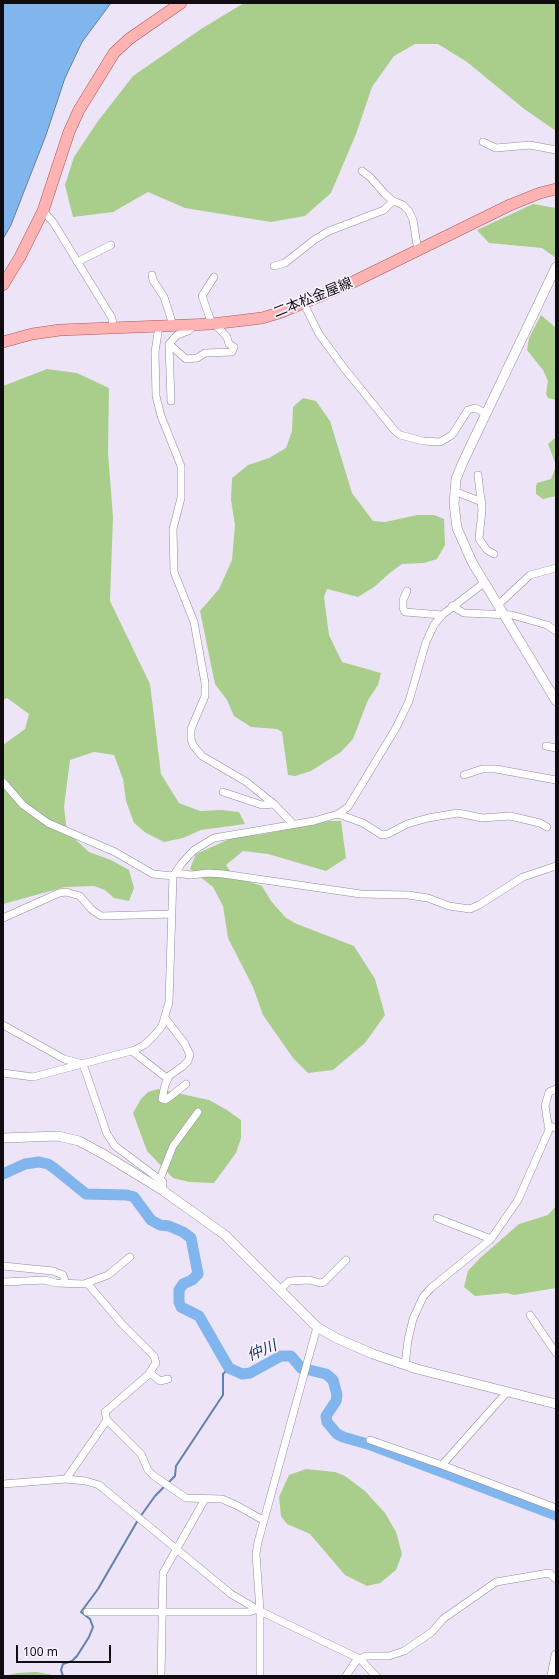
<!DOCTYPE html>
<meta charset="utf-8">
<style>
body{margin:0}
#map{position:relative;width:559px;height:1679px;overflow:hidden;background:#eee4f7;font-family:"Noto Sans",sans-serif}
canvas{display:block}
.frame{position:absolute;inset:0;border:4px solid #100c12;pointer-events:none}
.scale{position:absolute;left:16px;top:1645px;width:95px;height:18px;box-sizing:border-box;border:2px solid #100c12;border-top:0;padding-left:5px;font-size:12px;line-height:14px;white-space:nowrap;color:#100c12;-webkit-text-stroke:3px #f9f3ff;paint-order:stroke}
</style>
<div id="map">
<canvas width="559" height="1679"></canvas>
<div class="frame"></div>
<div class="scale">100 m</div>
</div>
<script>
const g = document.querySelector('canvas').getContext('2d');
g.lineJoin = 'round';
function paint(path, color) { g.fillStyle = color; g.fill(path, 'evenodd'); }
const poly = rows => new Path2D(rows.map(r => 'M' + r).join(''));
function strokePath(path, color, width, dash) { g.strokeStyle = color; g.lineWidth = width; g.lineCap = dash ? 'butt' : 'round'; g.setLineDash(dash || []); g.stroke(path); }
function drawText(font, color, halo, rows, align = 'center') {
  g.font = font + ' "Noto Sans","Noto Sans JP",sans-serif'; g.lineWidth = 3.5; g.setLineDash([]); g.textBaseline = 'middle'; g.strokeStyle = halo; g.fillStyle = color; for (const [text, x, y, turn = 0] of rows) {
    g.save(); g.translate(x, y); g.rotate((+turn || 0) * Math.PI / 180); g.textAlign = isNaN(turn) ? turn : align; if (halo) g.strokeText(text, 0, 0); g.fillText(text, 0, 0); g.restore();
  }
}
const green = poly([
 [244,3,556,3,556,131,523,108,467,62,438,44,415,44,394,56,372,87,356,134,331,193,305,216,271,222,185,208,148,192,113,212,73,217,65,185,74,157,98,121,133,76,201,29],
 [533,204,556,208,556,258,542,248,489,243,477,230],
 [541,315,556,328,556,400,548,398,546,394,548,381,543,370,527,350,529,338],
 [47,369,77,373,109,388,108,453,113,517,110,601,150,684,161,774,179,803,200,811,222,810,239,812,245,824,201,830,183,838,164,842,146,833,134,823,126,801,123,779,114,755,94,752,70,760,64,807,67,832,89,852,111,860,129,870,134,888,129,901,114,898,105,890,94,886,65,887,3,904,3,745,25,729,29,714,7,698,3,700,3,386],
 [303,398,316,401,330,421,352,493,373,521,385,522,417,515,434,515,444,519,445,545,437,559,424,563,402,564,391,572,374,587,358,597,327,589,324,597,329,635,342,662,381,673,378,685,368,700,353,739,341,752,311,771,295,776,288,775,282,732,277,729,251,727,234,716,227,700,215,684,200,611,219,589,232,560,235,525,231,500,232,478,248,465,269,458,286,448,292,431,293,407],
 [556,437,556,465,548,444],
 [556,466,556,496,543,499,536,494,536,486,537,483,551,479],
 [329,821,341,821,346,858,326,871,268,854,243,851,226,865,231,872,244,880,262,886,271,901,286,918,297,924,354,946,375,979,385,1015,365,1043,333,1070,308,1073,293,1058,263,1015,253,987,228,938,223,906,213,887,190,869,196,854,234,837,264,834],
 [158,1089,209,1100,227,1110,241,1120,241,1138,236,1153,214,1183,189,1182,173,1178,147,1151,133,1113,141,1099,148,1092],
 [556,1206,556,1288,514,1295,507,1293,475,1296,464,1287,468,1271,480,1258,519,1224,548,1215],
 [306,1469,335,1472,345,1476,365,1491,385,1513,396,1532,402,1554,396,1570,380,1583,367,1586,345,1575,310,1534,287,1524,281,1516,279,1497,289,1475],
 [37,1672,57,1676,5,1676,17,1673]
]);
const water = poly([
 [3,3,111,3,82,42,65,78,46,135,11,225,3,239,3,3]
]);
const stream = poly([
 [168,1483,175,1476,176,1466,223,1395,223,1374,229,1368],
 [140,1517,155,1496,165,1486],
 [63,1676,61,1670,63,1664,72,1661,77,1656,89,1637,93,1627,90,1619,81,1612,98,1589,138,1520]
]);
const river = poly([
 [3,1174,25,1164,39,1162,48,1164,54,1168,86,1194,127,1195,134,1197,151,1220,160,1225,169,1226,183,1232,191,1238,198,1274,192,1280,183,1284,179,1290,179,1302,181,1307,199,1316,229,1368,242,1374,250,1373,281,1356,291,1356,301,1368,326,1374,333,1380,337,1395,336,1401,326,1416,327,1422,337,1434,343,1437,371,1445,556,1515]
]);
const minor = poly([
 [483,142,496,148,530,145,556,150],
 [362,171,370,177,385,194,393,201,403,205,409,211,413,220,418,251],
 [43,211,53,222,112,318,113,327],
 [77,262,111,245],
 [274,266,285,263,314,240,329,231,384,210,393,201],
 [152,275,153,280,164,297,173,325],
 [304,304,319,334,344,368,395,431,400,435,423,441,440,442,452,435,468,410,475,408,485,413],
 [212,324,202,296,214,277],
 [159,326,155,352,156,396,161,416,181,466,181,498,173,529,174,572,194,622,205,683,205,696,191,729,191,739,193,745,202,756,245,781,274,804,293,824],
 [169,344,186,359,197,358,205,353,232,352,234,347,229,344,227,337,214,323],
 [171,401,169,344,177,335,188,331,195,325],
 [478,475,482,510,479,539,487,550,494,554],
 [454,491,482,502],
 [407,591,403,600,403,608,405,612,442,615],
 [498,605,530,575,556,568],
 [452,606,464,613,512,615,547,625,556,631],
 [546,746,556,748],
 [464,775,482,769,496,769,556,780],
 [3,782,23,805,48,823,115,852,153,874,173,876],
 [223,792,262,805,274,804],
 [338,814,363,823,382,835,388,834,407,824,428,818,458,813,482,818,510,816,540,823,547,827],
 [176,873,191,875,208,873,223,874,361,894,408,895,428,898,449,906,470,909,479,905,523,877,556,866],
 [3,918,59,893,66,892,80,896,91,909,101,916,171,914],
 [165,1018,185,1044,190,1055,188,1061,183,1066,169,1076,165,1085,162,1099,165,1100,171,1096,186,1084],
 [3,1025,64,1059,83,1064,107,1134,115,1146,163,1182,162,1190],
 [132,1051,168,1079],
 [3,1073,33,1077,135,1050,144,1045,152,1038,162,1026,169,1002,173,876,182,863,194,850,214,838,314,821,338,814,348,807,396,728,409,701,426,642,434,625,442,615,484,583],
 [548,1125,556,1128],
 [160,1179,173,1146,198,1112],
 [437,1218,491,1239],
 [3,1266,53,1271,63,1275,66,1284],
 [3,1282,45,1280,56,1283,84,1284,108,1275,130,1257],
 [87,1283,122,1324,154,1356,156,1363,148,1375,105,1412,107,1420,141,1454,148,1470,154,1476,186,1498,222,1499,236,1505,263,1520],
 [281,1289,289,1281,310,1280,320,1283,324,1282,346,1260],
 [530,1315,556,1353],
 [405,1365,408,1340,413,1319,423,1297,431,1288,491,1239,518,1200,549,1130,545,1106,549,1092,556,1089],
 [150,1373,160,1381,168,1379],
 [370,1440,442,1465,556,1508],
 [442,1465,507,1392],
 [66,1479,107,1420],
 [3,1484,66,1479,86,1481,99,1485,231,1594,260,1611,360,1659,376,1676],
 [87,1612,249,1612,258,1609],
 [360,1659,366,1656,389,1656,404,1651,432,1632,443,1619,496,1582,549,1573,556,1579],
 [161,1676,163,1573,205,1499],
 [260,1676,260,1611,256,1554,258,1542,317,1327],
 [346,1676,358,1658]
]);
const tertiary = poly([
 [556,267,463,462,456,479,454,504,457,528,472,562,556,701],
 [3,1138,58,1136,79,1141,105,1155,162,1190,225,1235,317,1327,336,1338,373,1354,417,1369,556,1404],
 [552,1676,556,1655]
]);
const primary = poly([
 [3,285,20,257,43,211,69,132,79,110,114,53,129,39,181,3],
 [3,342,32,334,60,330,212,324,262,318,282,312,353,282,510,205,540,193,556,189]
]);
const streetNames = [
 ["二本松金屋線",313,298,-22]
];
const waterNames = [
 ["仲川",262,1351,-23]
];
paint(green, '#a9ce8c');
paint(water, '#81b5ed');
strokePath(water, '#5f82ab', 1);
strokePath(stream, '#5f82ab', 2);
strokePath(river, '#81b5ed', 11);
strokePath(minor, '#958b9d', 8);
strokePath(tertiary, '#958b9d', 10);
strokePath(primary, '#ab5759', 12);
strokePath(minor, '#fff', 7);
strokePath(tertiary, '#fff', 9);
strokePath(primary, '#feb3b2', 11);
drawText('14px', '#100c12', '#f9f3ff', streetNames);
drawText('italic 15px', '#10355a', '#f9f3ff', waterNames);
</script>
